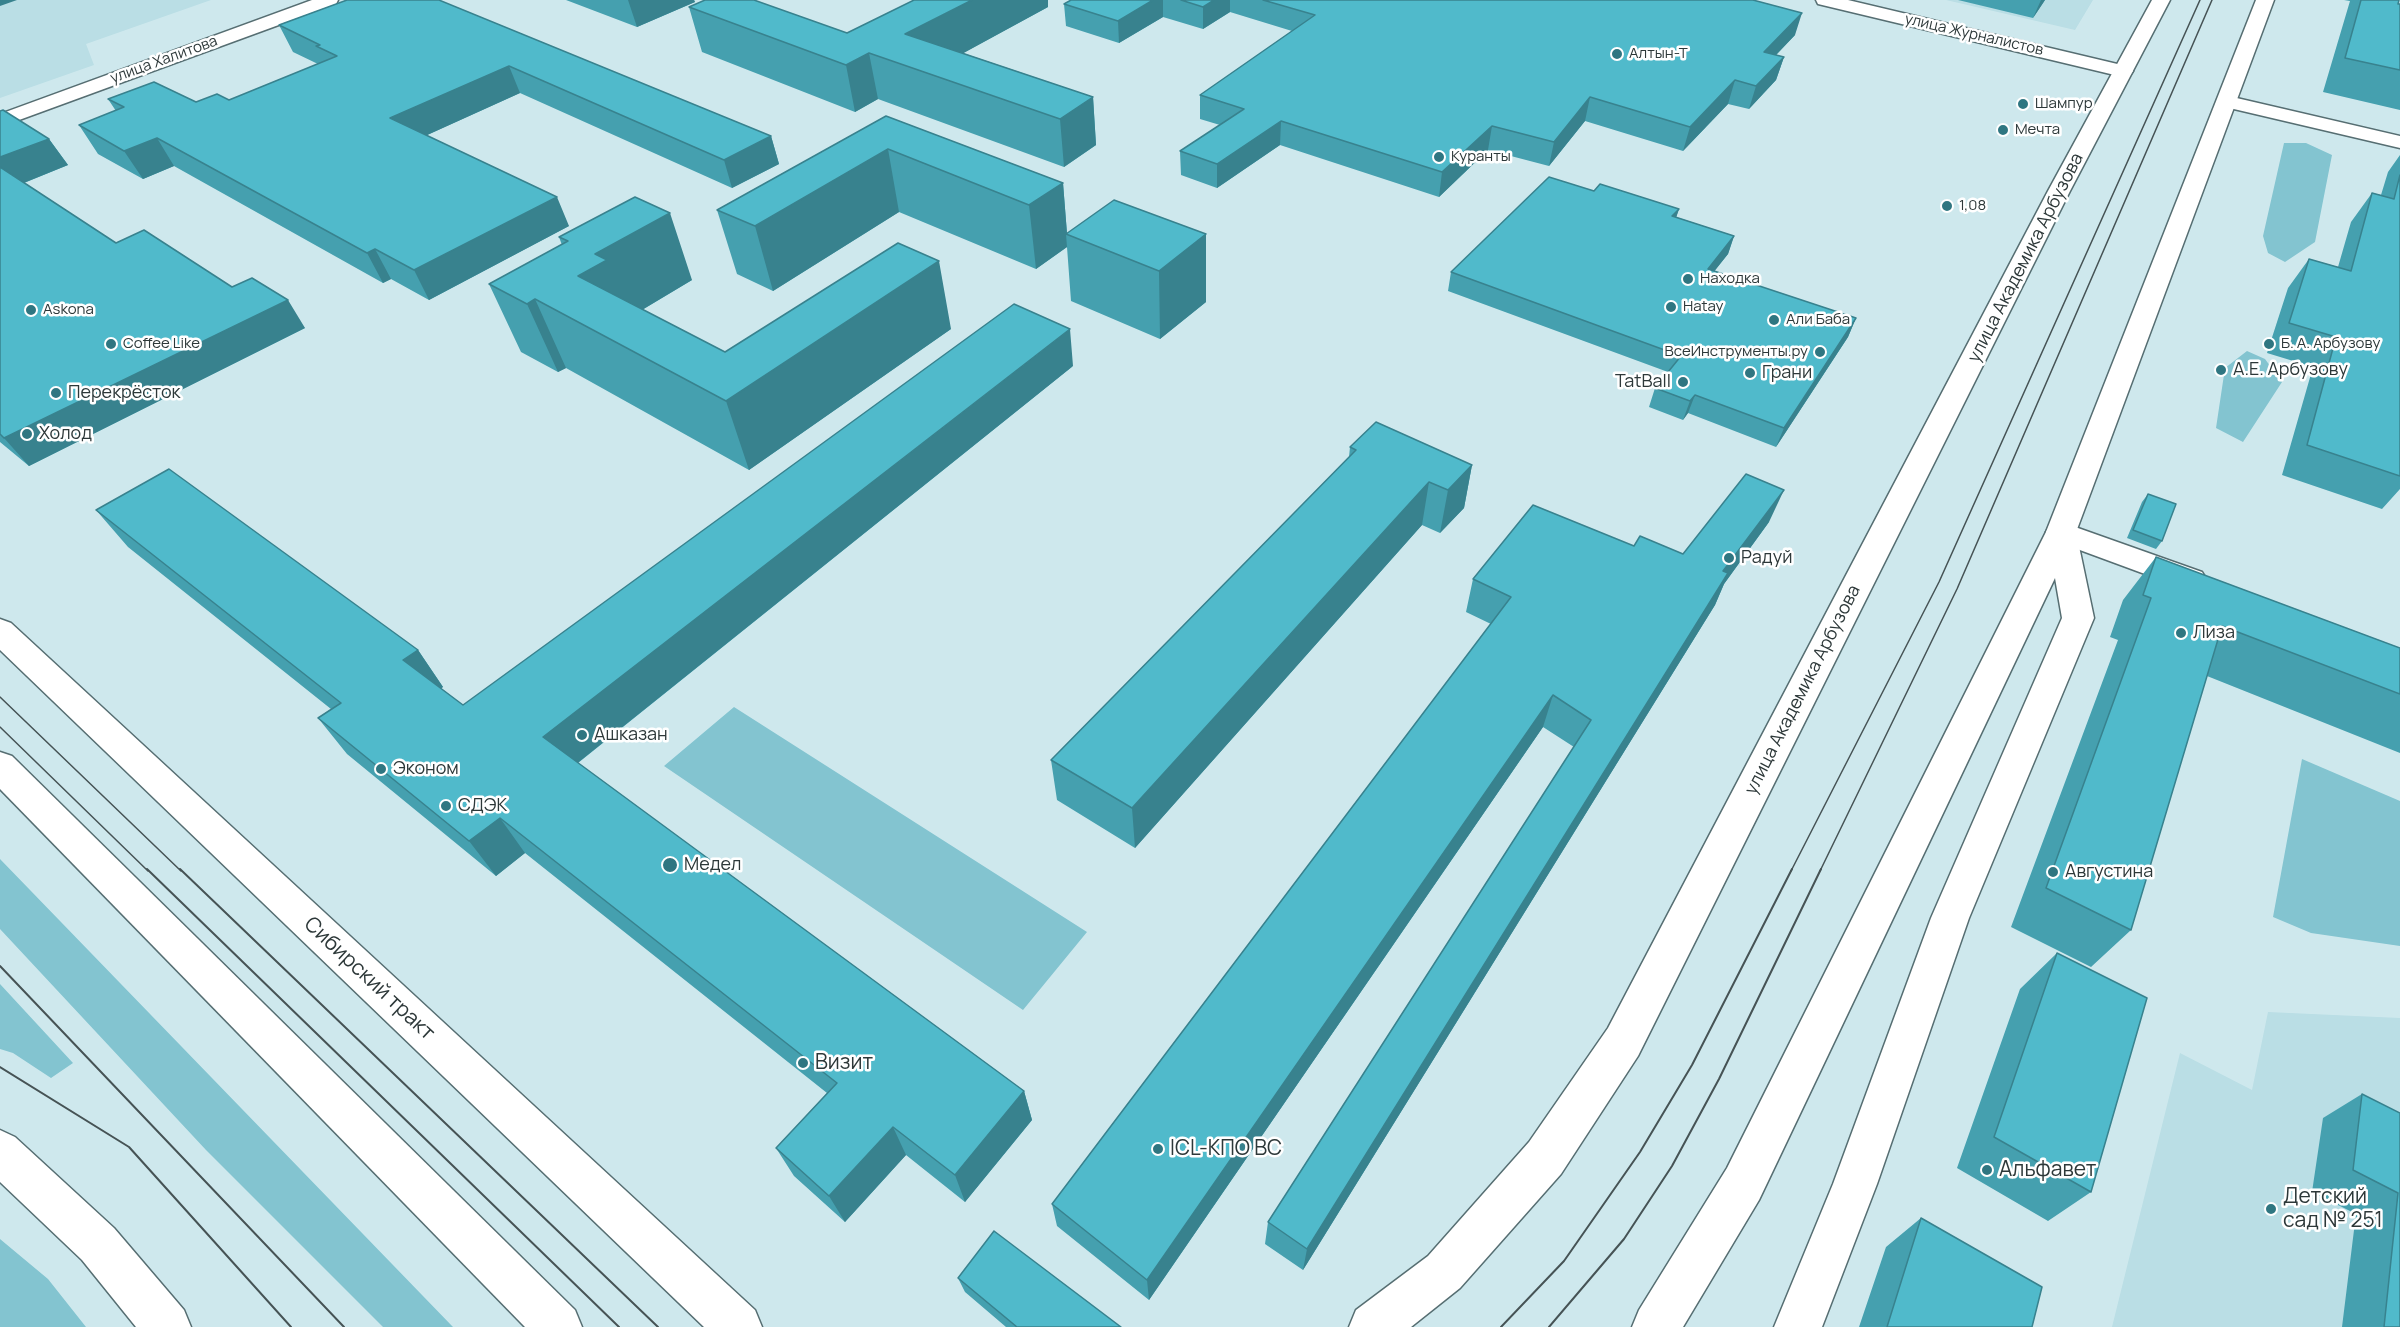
<!DOCTYPE html>
<meta charset="utf-8">
<style>
body{margin:0}
canvas{display:block;background:#cee8ed}
</style>
<canvas width="2400" height="1327"></canvas>
<script>
const g = document.querySelector('canvas').getContext('2d');
g.lineJoin = 'round';
function paint(path, color) { g.fillStyle = color; g.fill(path, 'evenodd'); }
const poly = rows => new Path2D(rows.map(r => 'M' + r).join(''));
function strokePath(path, color, width, dash) { g.strokeStyle = color; g.lineWidth = width; g.lineCap = dash ? 'butt' : 'round'; g.setLineDash(dash || []); g.stroke(path); }
function drawText(font, color, halo, rows, align = 'center') {
  g.font = font + ' Manrope,sans-serif'; g.lineWidth = 5; g.setLineDash([]); g.textBaseline = 'middle'; g.strokeStyle = halo; g.fillStyle = color; for (const [text, x, y, turn = 0] of rows) {
    g.save(); g.translate(x, y); g.rotate((+turn || 0) * Math.PI / 180); g.textAlign = isNaN(turn) ? turn : align; if (halo) g.strokeText(text, 0, 0); g.fillText(text, 0, 0); g.restore();
  }
}
const built = poly([
 [0,0,211,0,86,44,94,65,0,98],
 [1946,0,2093,0,2075,30],
 [2268,1012,2400,1018,2400,1327,2112,1327,2180,1053,2252,1090]
]);
const green = poly([
 [2284,143,2306,143,2332,155,2315,242,2285,262,2268,253,2263,236],
 [2247,351,2265,359,2282,382,2243,442,2216,428,2225,368],
 [734,707,1087,932,1023,1010,664,766],
 [2302,759,2400,801,2400,946,2311,933,2273,917],
 [0,859,453,1327,383,1327,206,1150,0,929],
 [0,984,73,1063,51,1078,13,1053,0,1049],
 [0,1239,48,1279,86,1327,0,1327]
]);
const minor = poly([
 [0,752,12,756,575,1310,582,1327,525,1327,0,789,0,752]
]);
const tertiary = poly([
 [312,0,338,0,336,4,0,127,0,114,312,0],
 [1816,0,1848,0,2130,67,2133,71,2130,75,2123,77,1818,4,1816,0],
 [2228,96,2400,136,2400,148,2221,106,2218,102,2221,98,2228,96],
 [2061,522,2202,572,2207,580,2202,588,2191,591,2050,539,2046,532,2050,525,2061,522]
]);
const primary = poly([
 [2152,0,2170,0,2070,191,1638,1056,1561,1174,1460,1288,1411,1327,1349,1327,1356,1310,1428,1256,1529,1142,1608,1028,2048,191,2152,0],
 [2256,0,2274,0,2076,532,2094,618,1969,918,1877,1184,1822,1327,1774,1327,1833,1184,1931,918,2062,618,2055,578,1759,1200,1683,1327,1632,1327,1639,1310,1727,1168,2046,532,2256,0],
 [0,619,11,623,755,1310,762,1327,704,1327,0,650,0,619],
 [0,1130,15,1137,114,1228,184,1310,191,1327,136,1327,82,1260,0,1182,0,1130]
]);
const tramFar1 = poly([
 [0,697,181,871],
 [0,727,148,871],
 [1791,871,1939,582,2200,0],
 [1820,871,1957,589,2212,0]
]);
const tram = poly([
 [147,869,619,1327],
 [180,869,658,1327],
 [0,966,344,1327],
 [0,1067,129,1147,291,1327],
 [1501,1327,1564,1261,1640,1152,1692,1065,1792,869],
 [1549,1327,1624,1239,1672,1166,1719,1079,1821,869]
]);
const wall = poly([
 [347,0,771,136,779,164,732,188,520,93,427,135,569,226,429,300,391,279,383,283,174,166,143,179,98,154,79,125,116,111,108,99,196,102,229,100,318,64,293,52,279,25],
 [566,0,694,0,695,2,637,27],
 [1071,0,1753,0,1795,35,1776,55,1784,57,1776,80,1749,109,1728,104,1683,151,1585,121,1549,166,1488,150,1439,197,1280,145,1217,188,1181,175,1180,151,1220,125,1200,119,1200,95,1292,31,1230,12,1203,29,1163,17,1119,43,1066,26,1064,4],
 [1958,0,2045,0,2033,18],
 [2344,0,2399,0,2398,4,2400,4,2400,110,2323,92,2350,1],
 [689,7,847,33,1048,7,963,53,1093,97,1096,145,1064,167,878,99,855,112,702,52],
 [0,111,49,139,68,165,24,183,116,243,232,287,305,328,29,466,0,442],
 [886,116,1063,183,1067,233,1206,234,1206,302,1160,339,1071,301,1067,247,1036,269,899,212,773,291,737,274,717,210],
 [2400,155,2400,489,2382,509,2282,475,2313,367,2267,353,2288,288,2309,259,2338,267,2351,222,2372,193,2381,195,2388,172],
 [1594,191,1679,209,1676,217,1734,236,1728,254,1714,271,1856,318,1848,337,1776,447,1688,413,1683,420,1649,407,1655,388,1668,372,1448,291,1451,272],
 [559,237,692,280,642,310,725,352,951,329,749,470,566,368,558,372,521,352,489,284,562,245],
 [1073,366,578,763,1024,1091,1032,1120,965,1202,906,1155,845,1222,794,1176,776,1148,827,1093,525,853,496,876,347,754,318,718,331,709,128,547,96,510,418,650,443,687,441,688,463,705],
 [1350,447,1472,465,1464,508,1440,533,1422,525,1135,848,1057,800,1051,760,1349,457],
 [2148,494,2162,541,2156,549,2127,538,2142,502],
 [1769,522,1724,584,1715,605,1303,1270,1265,1244,1268,1222,1574,747,1543,727,1149,1300,1057,1226,1052,1204,1491,624,1466,612,1473,579,1634,546,1683,554],
 [2156,557,2400,648,2400,753,2207,676,2131,930,2091,967,2011,927,2118,640,2110,637,2123,600],
 [2057,953,2091,1192,2048,1221,1957,1168,2020,989],
 [2362,1094,2400,1113,2400,1327,2342,1327,2356,1214,2312,1192,2323,1118],
 [1921,1218,2032,1327,1859,1327,1886,1247],
 [958,1278,1121,1327,1006,1327,965,1292]
]);
const shadedWall = poly([
 [0,0,17,0,0,6],
 [628,0,694,0,695,2,637,27],
 [972,0,1048,0,1048,7,927,73,905,34],
 [1153,0,1163,0,1163,17,1119,43,1118,21],
 [1214,0,1230,0,1230,12,1203,29,1203,7],
 [2041,0,2045,0,2033,18],
 [1802,13,1795,35,1757,75,1764,52],
 [869,53,878,99,855,112,846,65],
 [1784,57,1776,80,1749,109,1756,86],
 [509,66,520,93,403,146,390,118],
 [1735,80,1728,104,1683,151,1690,127],
 [1093,97,1096,145,1064,167,1060,119],
 [1590,97,1585,121,1549,166,1554,142],
 [1281,121,1280,145,1217,188,1217,164],
 [1492,126,1488,150,1439,197,1442,172],
 [771,136,779,164,732,188,724,160],
 [157,138,174,166,143,179,124,151],
 [49,139,68,165,11,188,0,174,0,157],
 [888,149,899,212,773,291,755,226],
 [1063,183,1067,234,1066,234,1067,247,1036,269,1029,205],
 [557,197,569,226,429,300,414,270],
 [1679,209,1673,227,1672,216],
 [670,213,692,280,630,317,578,276,595,254],
 [1206,234,1206,302,1160,339,1159,271],
 [1734,236,1728,254,1702,287,1708,269],
 [375,249,391,279,383,283,367,253],
 [939,261,951,329,749,470,726,401],
 [535,299,566,368,558,372,527,304],
 [288,300,305,328,29,466,4,438],
 [1856,318,1848,337,1776,447,1784,428],
 [1070,329,1073,366,565,773,543,737],
 [1695,395,1688,413,1683,420,1690,401],
 [1472,465,1464,508,1440,533,1448,490],
 [1429,482,1422,525,1135,848,1132,808],
 [1784,490,1769,522,1724,584,1715,605,1303,1270,1307,1249,1723,571],
 [418,650,443,687,429,697,403,660],
 [1553,695,1543,727,1149,1300,1147,1280],
 [500,818,525,853,496,876,469,841],
 [1024,1091,1032,1120,965,1202,955,1175],
 [893,1127,906,1155,845,1222,829,1196]
]);
const building = poly([
 [347,0,439,0,771,136,724,160,509,66,390,118,557,197,414,270,375,249,367,253,157,138,124,151,79,125,124,107,108,99,154,82,196,102,217,94,229,100,337,56,316,46,320,45,279,25,347,0],
 [705,0,754,0,847,33,914,0,972,0,905,34,1093,97,1060,119,869,53,846,65,689,7,705,0],
 [1071,0,1153,0,1118,21,1064,4,1071,0],
 [1181,0,1214,0,1203,7,1181,0],
 [1263,0,1753,0,1802,13,1764,52,1784,57,1756,86,1735,80,1690,127,1590,97,1554,142,1492,126,1442,172,1281,121,1217,164,1180,151,1244,109,1200,95,1315,15,1263,0],
 [2361,0,2399,0,2398,4,2400,4,2400,70,2345,58,2361,0],
 [3,110,49,139,0,157,0,111,3,110],
 [886,116,1063,183,1029,205,888,149,755,226,717,210,886,116],
 [0,167,116,243,144,230,232,287,252,278,288,300,4,438,0,434,0,167],
 [2400,175,2400,476,2307,445,2336,337,2289,323,2309,259,2351,271,2372,193,2394,199,2400,175],
 [1549,177,1594,191,1600,184,1679,209,1672,216,1734,236,1708,269,1856,318,1784,428,1695,395,1690,401,1655,388,1681,356,1451,272,1549,177],
 [635,197,670,213,595,254,607,260,578,276,725,352,898,243,939,261,726,401,535,299,527,304,489,284,568,241,559,237,635,197],
 [1114,200,1206,234,1159,271,1066,234,1114,200],
 [1014,304,1070,329,543,737,1024,1091,955,1175,893,1127,829,1196,776,1148,837,1083,500,818,469,841,318,718,341,703,96,510,169,469,418,650,403,660,463,705,1014,304],
 [1376,422,1472,465,1448,490,1429,482,1132,808,1051,760,1356,450,1350,447,1376,422],
 [1746,474,1784,490,1723,571,1728,573,1307,1249,1268,1222,1591,720,1553,695,1147,1280,1052,1204,1511,597,1473,579,1533,505,1634,546,1640,536,1683,554,1746,474],
 [2148,494,2176,504,2162,541,2133,530,2148,494],
 [2156,557,2400,648,2400,694,2222,626,2131,930,2046,888,2151,598,2143,595,2156,557],
 [2057,953,2147,998,2091,1192,1994,1137,2057,953],
 [2362,1094,2400,1113,2400,1327,2384,1327,2398,1193,2353,1170,2362,1094],
 [1921,1218,2042,1287,2032,1327,1887,1327,1921,1218],
 [994,1231,1121,1327,1017,1327,958,1278,994,1231]
]);
const markers = [
 [1617,54,6,"#2f7681"],
 [2023,104,6,"#2f7681"],
 [2003,130,6,"#2f7681"],
 [1439,157,6,"#2f7681"],
 [1947,206,6,"#2f7681"],
 [1688,279,6,"#2f7681"],
 [1671,307,6,"#2f7681"],
 [31,310,6,"#2f7681"],
 [1774,320,6,"#2f7681"],
 [111,344,6,"#2f7681"],
 [2269,344,6,"#2f7681"],
 [1820,352,6,"#2f7681"],
 [2221,370,6,"#2f7681"],
 [1750,373,6,"#2f7681"],
 [1683,382,6,"#2f7681"],
 [56,393,6,"#2f7681"],
 [27,434,6,"#2f7681"],
 [1729,558,6,"#2f7681"],
 [2181,633,6,"#2f7681"],
 [582,735,6,"#2f7681"],
 [381,769,6,"#2f7681"],
 [446,806,6,"#2f7681"],
 [670,865,8,"#2f7681"],
 [2053,872,6,"#2f7681"],
 [803,1063,6,"#2f7681"],
 [1158,1149,6,"#2f7681"],
 [1987,1170,6,"#2f7681"],
 [2271,1209,6,"#2f7681"]
];
const farStreetnames = [
 ["улица Журналистов",1974,35,13],
 ["улица Халитова",164,60,-20]
];
const farPoinames = [
 ["Алтын-Т",1629,54],
 ["Шампур",2035,104],
 ["Мечта",2015,130],
 ["Куранты",1451,157],
 ["1,08",1959,206],
 ["Находка",1700,279],
 ["Hatay",1683,307],
 ["Askona",43,310],
 ["Али Баба",1786,320],
 ["Coffee Like",123,344],
 ["Б. А. Арбузову",2281,344],
 ["ВсеИнструменты.ру",1808,352,"right"]
];
const streetNames = [
 ["улица Академика Арбузова",2026,258,-63],
 ["улица Академика Арбузова",1803,690,-63]
];
const poiNames = [
 ["А.Е. Арбузову",2233,370],
 ["Грани",1762,373],
 ["TatBall",1671,382,"right"],
 ["Перекрёсток",68,393],
 ["Холод",39,434],
 ["Радуй",1741,558],
 ["Лиза",2193,633],
 ["Ашказан",594,735],
 ["Эконом",393,769],
 ["СДЭК",458,806],
 ["Медел",684,865],
 ["Августина",2065,872]
];
const nearStreetnames = [
 ["Сибирский тракт",369,979,43]
];
const nearPoinames = [
 ["Визит",815,1063],
 ["ICL-КПО ВС",1170,1149],
 ["Альфавет",1999,1170],
 ["Детский",2283,1197],
 ["сад № 251",2283,1221]
];
paint(built, '#badee5');
paint(green, '#83c4d0');
strokePath(minor, '#566e72', 3);
strokePath(tertiary, '#566e72', 3);
strokePath(primary, '#566e72', 3);
paint(minor, '#fff');
paint(tertiary, '#fff');
paint(primary, '#fff');
strokePath(tramFar1, '#465355', 1.5);
strokePath(tram, '#465355', 2);
paint(wall, '#45a0af');
paint(shadedWall, '#38828e');
paint(building, '#50bacb');
strokePath(building, '#38828e', 1.5);
for (const [x, y, r, color] of markers) { const dot = new Path2D(); dot.arc(x, y, r, 0, 2 * Math.PI); g.fillStyle = color; g.fill(dot); strokePath(dot, '#fff', 2); }
drawText('15px', '#2d3839', '#fff', farStreetnames);
drawText('15px', '#2d3839', '#fff', farPoinames, 'left');
drawText('18px', '#2d3839', '#fff', streetNames);
drawText('18px', '#2d3839', '#fff', poiNames, 'left');
drawText('21px', '#2d3839', '#fff', nearStreetnames);
drawText('21px', '#2d3839', '#fff', nearPoinames, 'left');
</script>
